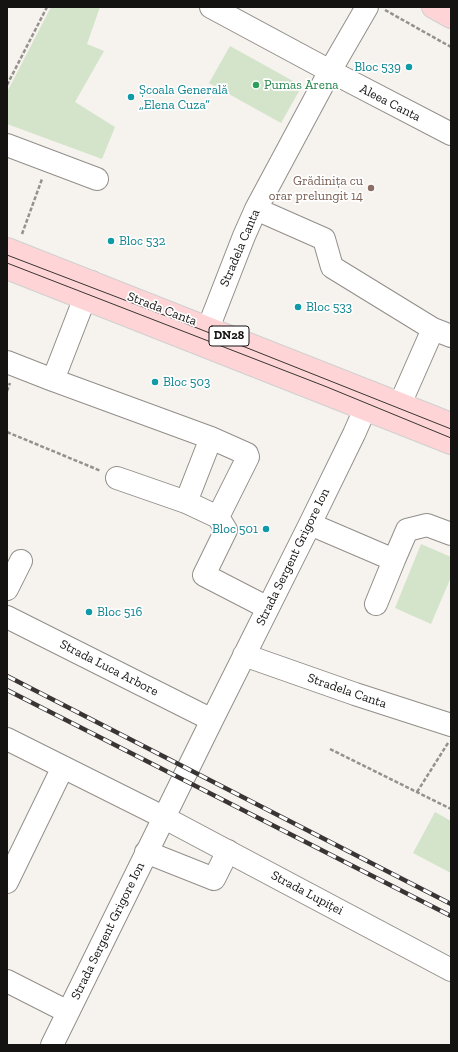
<!DOCTYPE html>
<meta charset="utf-8">
<style>
body{margin:0}
#map{position:relative;width:458px;height:1052px;overflow:hidden;background:#f6f2ed;font-family:"Zilla Slab",serif}
canvas{display:block}
.frame{position:absolute;inset:0;border:8px solid #151312;pointer-events:none}
</style>
<div id="map">
<canvas width="458" height="1052"></canvas>
<div class="frame"></div>
</div>
<script>
const g = document.querySelector('canvas').getContext('2d');
g.lineJoin = 'round';
function paint(path, color) { g.fillStyle = color; g.fill(path, 'evenodd'); }
const poly = rows => new Path2D(rows.map(r => 'M' + r).join(''));
function strokePath(path, color, width, dash) { g.strokeStyle = color; g.lineWidth = width; g.lineCap = dash ? 'butt' : 'round'; g.setLineDash(dash || []); g.stroke(path); }
function drawText(font, color, halo, rows, align = 'center') {
  g.font = font + ' "Zilla Slab",serif'; g.lineWidth = 3.5; g.setLineDash([]); g.textBaseline = 'middle'; g.strokeStyle = halo; g.fillStyle = color; for (const [text, x, y, turn = 0] of rows) {
    g.save(); g.translate(x, y); g.rotate((+turn || 0) * Math.PI / 180); g.textAlign = isNaN(turn) ? turn : align; if (halo) g.strokeText(text, 0, 0); g.fillText(text, 0, 0); g.restore();
  }
}
const green = poly([
 [51,7,100,7,87,44,104,51,75,102,115,127,102,159,7,124,7,92],
 [230,46,302,86,281,123,209,83],
 [421,544,451,557,451,577,431,624,395,608],
 [435,812,451,821,451,873,413,853]
]);
const path = poly([
 [385,10,451,47],
 [7,85,47,7],
 [22,234,42,179],
 [7,391,10,383],
 [7,432,101,471],
 [330,749,451,809],
 [417,792,448,743]
]);
const minor = poly([
 [211,7,330,71,451,134],
 [7,145,97,179],
 [256,209,324,239,332,267,433,329,400,404],
 [433,329,451,336],
 [202,344,244,236,256,209,330,71,367,7],
 [7,362,53,380,91,282],
 [53,380,211,438,247,454,248,457,218,517,226,530,204,575,268,608],
 [117,478,186,502,218,517],
 [186,502,211,438],
 [310,524,394,560,407,530,427,525,451,534],
 [7,589,21,561],
 [376,604,394,560],
 [7,617,212,720],
 [244,655,355,694,451,725],
 [7,739,163,817,451,970],
 [146,852,214,879,228,851],
 [7,882,63,767],
 [7,981,68,1012],
 [52,1045,212,720,310,524,354,434,372,393]
]);
const major = poly([
 [433,7,451,17],
 [7,249,451,424],
 [7,268,451,443]
]);
const tram = poly([
 [7,255,182,322,451,429],
 [7,263,327,387,451,438]
]);
const rail = poly([
 [7,676,451,904],
 [7,690,451,916]
]);
const markers = [
 [409,67,4,"#0f9aa8"],
 [256,85,4,"#2e9e5b"],
 [131,97,4,"#0f9aa8"],
 [371,188,4,"#8d6e63"],
 [111,241,4,"#0f9aa8"],
 [298,307,4,"#0f9aa8"],
 [155,382,4,"#0f9aa8"],
 [266,529,4,"#0f9aa8"],
 [89,612,4,"#0f9aa8"]
];
const shields = [
 [229,336,40]
];
const shieldNames = [
 ["DN28",229,336]
];
const cultureNames = [
 ["Bloc 539",401,67,"right"],
 ["Școala Generală",139,90],
 ["„Elena Cuza”",139,105],
 ["Bloc 532",119,241],
 ["Bloc 533",306,307],
 ["Bloc 503",163,382],
 ["Bloc 501",258,529,"right"],
 ["Bloc 516",97,612]
];
const leisureNames = [
 ["Pumas Arena",264,85]
];
const streetNames = [
 ["Aleea Canta",390,103,27],
 ["Stradela Canta",240,248,-67],
 ["Strada Canta",162,309,21],
 ["Strada Sergent Grigore Ion",293,557,-64],
 ["Strada Luca Arbore",109,668,27],
 ["Stradela Canta",347,691,19],
 ["Strada Lupiței",307,893,28],
 ["Strada Sergent Grigore Ion",108,931,-64]
];
const educationNames = [
 ["Grădinița cu",363,181],
 ["orar prelungit 14",363,196]
];
paint(green, '#d3e4ca');
strokePath(minor, '#928e8a', 24);
strokePath(major, '#d0d0d0', 24);
strokePath(path, '#95928e', 2.5, [4, 2]);
strokePath(minor, '#fff', 22);
strokePath(major, '#fed4d6', 22);
strokePath(tram, '#383534', 1);
strokePath(rail, '#383534', 4.5);
strokePath(rail, '#fff', 3, [9]);
for (const [x, y, r, color] of markers) { const dot = new Path2D(); dot.arc(x, y, r, 0, 2 * Math.PI); g.fillStyle = color; g.fill(dot); strokePath(dot, '#fff', 1.5); }
for (const [x, y, w] of shields) { const box = new Path2D(); box.roundRect(x - w / 2, y - 10, w, 20, 3); g.fillStyle = '#fff'; g.fill(box); strokePath(box, '#151312', 1); }
drawText('bold 12px', '#151312', null, shieldNames);
drawText('13px', '#0d838f', '#fff', cultureNames, 'left');
drawText('13px', '#27864d', '#fff', leisureNames, 'left');
drawText('13px', '#151312', '#fff', streetNames);
drawText('13px', '#785e54', '#fff', educationNames, 'right');
</script>
